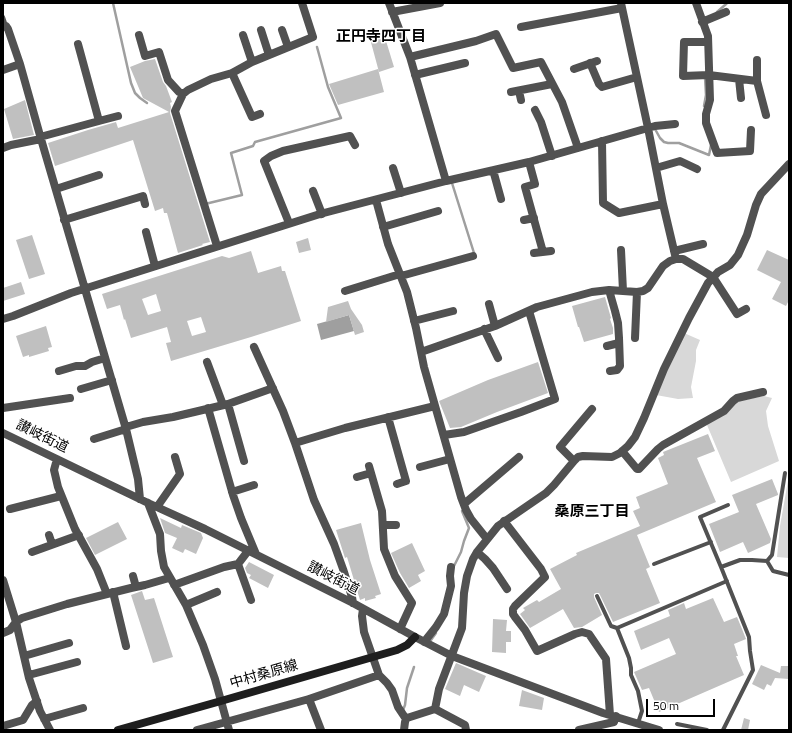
<!DOCTYPE html>
<meta charset="utf-8">
<style>
body{margin:0}
#map{position:relative;width:792px;height:733px;overflow:hidden;background:#fff;font-family:"Titillium Web",sans-serif}
canvas{display:block}
.frame{position:absolute;inset:0;border:4px solid #000;pointer-events:none}
.scale{position:absolute;left:646px;top:699px;width:69px;height:18px;box-sizing:border-box;border:2px solid #000;border-top:0;padding-left:5px;font-size:12px;line-height:14px;white-space:nowrap;color:#000;-webkit-text-stroke:3px #fff;paint-order:stroke}
</style>
<div id="map">
<canvas width="792" height="733"></canvas>
<div class="frame"></div>
<div class="scale">50 m</div>
</div>
<script>
const g = document.querySelector('canvas').getContext('2d');
g.lineJoin = 'round';
function paint(path, color) { g.fillStyle = color; g.fill(path, 'evenodd'); }
const poly = rows => new Path2D(rows.map(r => 'M' + r).join(''));
function strokePath(path, color, width, dash) { g.strokeStyle = color; g.lineWidth = width; g.lineCap = dash ? 'butt' : 'round'; g.setLineDash(dash || []); g.stroke(path); }
function drawText(font, color, halo, rows, align = 'center') {
  g.font = font + ' "Titillium Web","Noto Sans JP",sans-serif'; g.lineWidth = 3; g.setLineDash([]); g.textBaseline = 'middle'; g.strokeStyle = halo; g.fillStyle = color; for (const [text, x, y, turn = 0] of rows) {
    g.save(); g.translate(x, y); g.rotate((+turn || 0) * Math.PI / 180); g.textAlign = isNaN(turn) ? turn : align; if (halo) g.strokeText(text, 0, 0); g.fillText(text, 0, 0); g.restore();
  }
}
const green = poly([
 [684,333,700,340,696,350,696,361,691,387,693,398,678,399,656,395],
 [764,396,772,398,766,411,768,426,779,461,731,482,707,425,739,401],
 [789,475,789,558,777,557,780,526]
]);
const water = poly([
 [349,315,354,331,321,340,317,324]
]);
const stream = poly([
 [113,3,131,83,135,93,140,98,147,103],
 [717,12,725,5,727,3],
 [704,106,706,95,705,77],
 [655,129,660,138,664,142,668,143,679,143,709,155,711,145],
 [452,183,474,253],
 [205,204,242,195,231,153,253,146,255,142,341,118,328,87,317,47],
 [453,568,461,552,464,541,469,528,462,511],
 [431,640,436,633],
 [403,710,405,705,407,688,414,667]
]);
const building = poly([
 [383,31,394,67,379,72,369,35],
 [155,59,163,82,166,86,172,102,170,103,171,107,170,113,210,242,202,244,203,245,178,253,167,213,164,213,163,208,155,211,133,140,55,166,48,143,88,130,116,122,118,128,169,112,143,98,130,67,145,61],
 [378,69,384,92,338,105,329,84],
 [25,100,34,135,13,139,4,109],
 [32,235,45,274,29,279,16,240],
 [308,238,311,250,299,253,296,242],
 [767,250,789,260,789,300,786,306,772,299,781,282,757,270],
 [251,251,258,273,281,266,282,271,285,271,301,321,251,337,171,361,166,343,171,342,167,327,131,338,125,319,124,320,120,305,107,309,102,294,222,256,229,258],
 [156,294,161,311,148,315,142,299],
 [201,317,206,332,192,336,187,321],
 [21,282,25,294,3,301,3,288],
 [605,297,611,318,610,319,613,328,613,334,584,342,579,327,578,327,572,306],
 [348,301,351,309,362,325,364,332,355,335,349,315,326,322,328,307],
 [46,326,52,347,48,348,49,351,29,357,29,355,23,357,16,336],
 [538,362,548,393,497,412,461,427,450,428,439,401,488,380],
 [708,434,715,451,697,458,716,502,637,535,650,567,646,569,660,603,613,622,600,595,599,593,596,593,594,594,594,597,602,615,582,627,574,628,563,609,530,628,520,614,525,610,523,608,537,600,539,602,561,589,550,569,577,555,576,553,640,526,633,511,640,508,636,497,668,484,658,458,664,455,663,452],
 [772,479,778,494,778,495,756,504,771,539,770,543,748,553,743,542,720,552,709,524,739,512,732,495],
 [160,518,181,528,182,525,201,533,203,538,196,554,185,549,183,553,172,548,177,538,165,533],
 [118,522,127,539,95,555,86,538],
 [361,523,370,560,381,594,375,596,376,598,365,601,365,598,360,600,347,557,345,558,336,530],
 [412,543,425,571,418,575,421,581,409,588,400,573,391,553],
 [249,562,274,575,268,588,249,578,251,575,247,573,245,568],
 [142,591,145,600,154,598,173,657,153,663,131,595],
 [713,598,724,622,737,617,742,629,746,639,734,644,738,656,736,656,744,675,659,712,649,688,642,690,634,672,676,654,669,638,641,650,634,631,670,616,668,610,684,603,686,609],
 [493,619,507,620,506,631,511,631,511,642,506,642,506,653,492,652],
 [456,663,486,676,479,692,464,685,460,696,445,689],
 [761,665,780,673,781,666,789,666,789,679,775,678,771,686,767,684,764,690,752,684],
 [522,690,544,698,542,710,519,706],
 [744,718,750,720,748,730,741,730]
]);
const lane = poly([
 [3,17,6,26],
 [767,561,772,555,785,473],
 [654,564,711,542],
 [721,567,740,560,752,560,767,561,773,571,789,575],
 [597,596,611,626,617,628],
 [638,723,642,711,638,691,631,675,631,668,629,658,617,628,727,581],
 [677,724,707,730],
 [723,730,753,670,750,651,749,637,721,567,700,517,728,505]
]);
const street = poly([
 [389,3,410,57,446,181],
 [621,3,648,128,663,204,676,259],
 [696,3,708,36,710,100,706,114,706,123,717,153,750,151,751,130],
 [392,12,440,3],
 [702,22,726,12],
 [3,27,6,26,8,29,20,64,41,139,126,429,138,479,140,499],
 [521,27,622,8],
 [261,30,269,55],
 [282,30,288,47],
 [139,35,145,56,159,52,168,80,179,92,183,94],
 [243,35,252,62],
 [708,42,684,42,683,76,709,75,757,81],
 [410,57,476,41,496,34,513,68,541,62,562,102,578,148],
 [757,60,757,81,766,115],
 [590,63,599,84,602,87,637,77],
 [574,69,597,61],
 [3,70,20,64],
 [232,73,252,117,260,114],
 [415,75,465,63],
 [739,79,741,98],
 [519,91,521,100],
 [511,92,552,84],
 [535,110,541,122,552,156],
 [99,121,118,116],
 [40,137,99,121,78,44],
 [602,141,603,203,619,213,663,204],
 [3,148,11,145,41,139],
 [529,162,535,184,525,187,543,252],
 [393,168,401,193],
 [656,168,680,161,697,169],
 [493,170,501,199],
 [56,189,99,175],
 [313,191,322,214],
 [376,200,388,244,407,292,416,328,424,367,461,497,466,510,471,519,487,539],
 [64,220,143,196,145,204],
 [524,220,534,218],
 [289,223,264,161,271,156,283,151,350,136,355,145],
 [383,227,438,211],
 [146,232,155,266],
 [217,246,175,111,183,94,188,90,211,79,232,73,252,62,313,37,302,3],
 [621,250,623,291],
 [674,251,703,244],
 [534,253,551,251],
 [401,276,473,256],
 [609,290,615,311,618,323,619,338,620,366,617,370,610,371],
 [345,291,400,274],
 [489,304,495,326],
 [3,319,13,316,71,293,320,214,446,181,529,162,655,126,675,124],
 [414,321,453,311],
 [484,329,498,358],
 [635,338,637,292],
 [607,346,619,343],
 [254,347,283,411,295,443,314,500,334,544,343,569,352,597,353,603],
 [421,352,495,326,537,307,592,292,609,290,637,292,643,291,648,288,663,266,670,261,676,259,683,259,713,277,737,314,746,309],
 [207,362,223,405],
 [59,371,76,366,85,366,92,362,105,358],
 [81,389,112,380],
 [228,404,244,461],
 [3,408,70,398],
 [208,408,233,495,241,518,256,554],
 [388,417,406,481,397,484],
 [126,427,143,422,173,417,228,404,273,388],
 [3,433,148,503,205,529,353,603,415,637,452,656,603,713,659,730],
 [444,435,464,432,521,412,555,399,529,311],
 [94,439,126,429],
 [295,443,345,428,435,406],
 [622,451,637,469,639,469,658,449,663,445,724,411,733,401,737,398,763,392],
 [57,459,54,470,58,487,75,529,97,569,107,594],
 [574,461,560,447,592,409],
 [369,466,382,511,384,549,395,576,412,603,400,629],
 [420,467,450,459],
 [357,477,371,473],
 [232,492,254,485],
 [148,503,160,534,161,551,164,567,186,605,203,645,215,679,229,730],
 [464,504,519,457],
 [157,507,180,474,175,457],
 [10,509,61,496],
 [504,521,541,569,545,577,515,606,513,609,513,614,515,617,525,630,537,651,575,634,582,632,589,634,606,659,610,715],
 [383,525,396,525],
 [49,535,52,544],
 [32,552,79,535],
 [477,552,485,559,493,568,507,589],
 [238,564,251,600],
 [133,576,136,587],
 [3,580,16,622,29,678,40,711,50,730],
 [174,585,224,567,238,564,248,551],
 [113,592,126,646],
 [186,605,217,592],
 [363,609,362,616,364,632,379,675,387,683,392,690,398,707,406,719],
 [3,633,10,630,16,622,22,618,67,604,131,588,145,585,169,578],
 [424,642,436,627,444,614,451,586,450,576,451,567],
 [24,656,69,643],
 [29,675,77,662],
 [309,699,321,730],
 [44,719,83,708],
 [3,726,23,720,32,705,37,701],
 [197,730,309,699,379,675],
 [404,730,405,722,406,719,407,718,435,709],
 [466,730,465,725,435,709,439,689,462,628,464,593,467,576,473,559,477,552,498,526,546,493,554,485,574,461,578,457,583,456,612,457,620,453,628,446,635,437,644,418,664,369,689,318,708,283,718,272,730,265,738,255,747,235,756,205,761,194,789,164],
 [579,730,614,722,616,716]
]);
const secondary = poly([
 [118,730,221,701,397,650,407,645,415,637]
]);
const streetNames = [
 ["讃岐街道",42,437,26],
 ["讃岐街道",333,579,27],
 ["中村桑原線",264,675,-16]
];
const neighbourhoodNames = [
 ["正円寺四丁目",381,37],
 ["桑原三丁目",592,512]
];
paint(green, '#d8d8d8');
paint(water, '#9f9f9f');
strokePath(stream, '#9f9f9f', 2.5);
paint(building, '#c0c0c0');
strokePath(lane, '#515151', 4);
strokePath(street, '#515151', 8);
strokePath(secondary, '#1e1e1e', 8);
drawText('14px', '#000', '#fff', streetNames);
drawText('bold 15px', '#000', '#fff', neighbourhoodNames);
</script>
